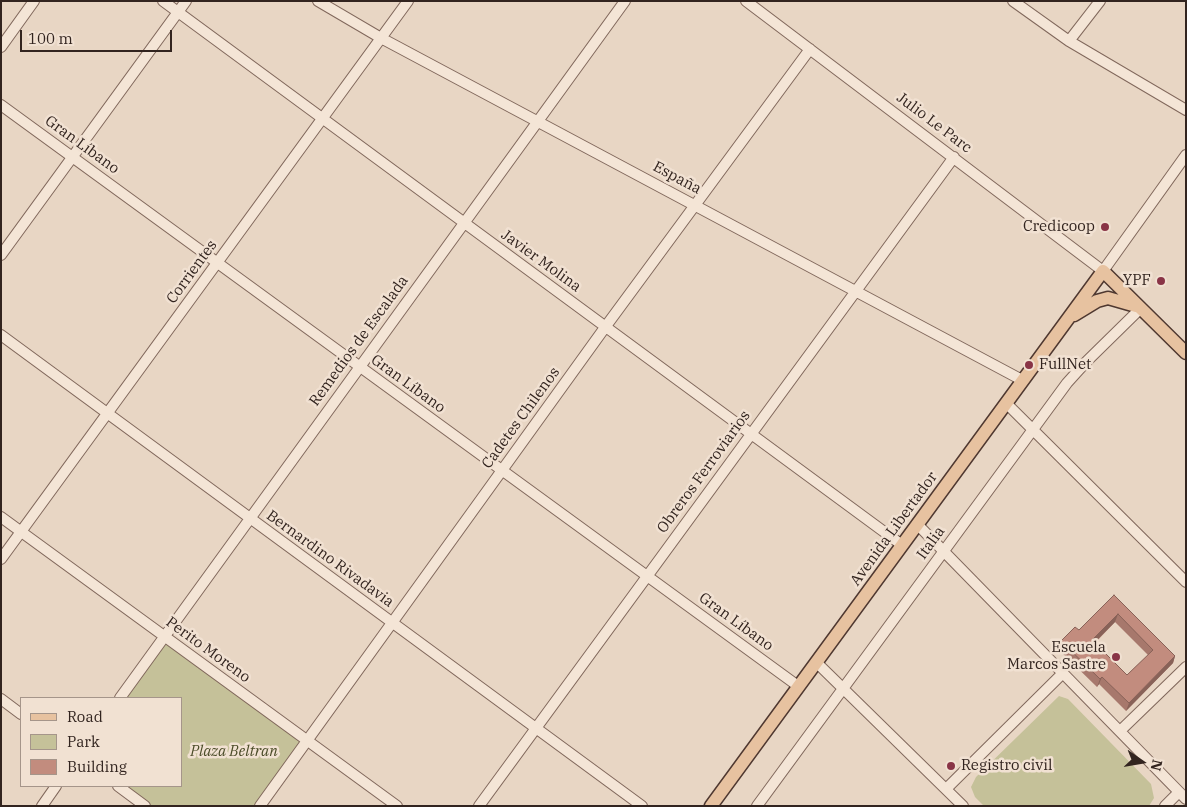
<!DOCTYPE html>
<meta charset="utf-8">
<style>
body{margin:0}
#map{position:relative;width:1187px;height:807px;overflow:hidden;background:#e8d6c4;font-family:"IBM Plex Serif",serif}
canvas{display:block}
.frame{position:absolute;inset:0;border:2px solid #32241f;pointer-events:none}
.legend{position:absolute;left:20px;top:697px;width:162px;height:90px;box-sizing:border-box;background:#f1e1d2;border:1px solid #a5958a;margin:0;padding:6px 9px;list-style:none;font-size:15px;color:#32241f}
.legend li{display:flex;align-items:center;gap:10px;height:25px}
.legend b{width:25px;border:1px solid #a5958a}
.north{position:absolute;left:1117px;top:737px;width:50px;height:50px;-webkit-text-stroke:4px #f1e1d2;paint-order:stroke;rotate:103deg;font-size:14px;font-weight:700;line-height:20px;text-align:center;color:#32241f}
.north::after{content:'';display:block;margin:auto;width:18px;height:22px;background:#32241f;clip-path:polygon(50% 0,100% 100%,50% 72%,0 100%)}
.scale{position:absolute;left:20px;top:30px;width:152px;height:22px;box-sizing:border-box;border:2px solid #32241f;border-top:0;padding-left:6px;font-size:15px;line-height:18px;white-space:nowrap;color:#32241f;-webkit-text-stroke:4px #f1e1d2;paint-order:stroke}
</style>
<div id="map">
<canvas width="1187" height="807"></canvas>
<div class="frame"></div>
<ul class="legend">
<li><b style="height:6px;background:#e7c2a0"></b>Road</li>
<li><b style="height:14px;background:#c5c199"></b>Park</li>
<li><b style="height:14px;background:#c28c7e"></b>Building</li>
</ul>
<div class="north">N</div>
<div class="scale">100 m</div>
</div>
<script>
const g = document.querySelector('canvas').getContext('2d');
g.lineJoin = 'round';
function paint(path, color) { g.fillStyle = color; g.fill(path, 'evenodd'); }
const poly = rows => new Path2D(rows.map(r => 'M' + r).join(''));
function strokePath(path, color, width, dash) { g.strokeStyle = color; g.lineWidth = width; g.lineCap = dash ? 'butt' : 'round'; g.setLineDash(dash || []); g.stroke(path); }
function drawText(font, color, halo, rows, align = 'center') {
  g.font = font + ' "IBM Plex Serif",serif'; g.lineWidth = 5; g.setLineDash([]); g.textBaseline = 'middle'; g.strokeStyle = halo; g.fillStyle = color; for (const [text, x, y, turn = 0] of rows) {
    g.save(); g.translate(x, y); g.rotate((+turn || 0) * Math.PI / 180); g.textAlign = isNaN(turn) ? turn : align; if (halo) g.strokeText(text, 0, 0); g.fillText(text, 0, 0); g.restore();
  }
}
const green = poly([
 [164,637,307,739,260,806,145,806,118,786,181,786,181,698,120,698],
 [1059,696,1068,699,1151,784,1154,798,1149,806,984,806,975,797,971,787,976,777]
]);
const minor = poly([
 [163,1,902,545],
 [318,1,381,38,1022,380],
 [746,1,1103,271,1186,155],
 [1013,1,1069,41,1186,110],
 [1069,41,1100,1],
 [1,47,34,1],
 [1,105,798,686],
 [1,255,186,1],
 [1,335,642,806],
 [1006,403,1186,582],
 [1,517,397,806],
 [917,524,1186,799],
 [1,559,408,1],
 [816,662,963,806],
 [120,698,625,1],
 [1,699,21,714],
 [1120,731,1186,667],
 [118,786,145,806],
 [946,789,1063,673],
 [42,806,56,786],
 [260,806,606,326,810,49],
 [479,806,954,157],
 [757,806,1067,383,1086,362,1141,308],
 [1165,806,1179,792]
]);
const major = poly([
 [1074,315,1097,301,1108,298,1136,306],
 [711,806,1103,271,1186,353]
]);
const wall = poly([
 [1114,595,1175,656,1173,663,1126,711,1099,684,1097,687,1058,649,1061,641,1079,630],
 [1115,622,1148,655,1127,675,1095,643]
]);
const shadedWall = poly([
 [1118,614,1115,622,1089,648,1092,640],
 [1175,656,1173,663,1126,711,1129,703],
 [1102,677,1099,684,1097,687,1100,679]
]);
const building = poly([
 [1114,595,1175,656,1129,703,1102,677,1100,679,1061,641,1075,627,1079,630,1114,595],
 [1118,614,1153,650,1127,675,1092,640,1118,614]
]);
const markers = [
 [1105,227,5,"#893446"],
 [1161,281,5,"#893446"],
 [1029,365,5,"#893446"],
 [1116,657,5,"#893446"],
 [951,766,5,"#893446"]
];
const streetNames = [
 ["Julio Le Parc",934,123,37],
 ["Gran Líbano",82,145,36],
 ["España",677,178,28],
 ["Javier Molina",541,261,36],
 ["Corrientes",192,272,-54],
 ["Remedios de Escalada",359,341,-54],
 ["Gran Líbano",408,384,36],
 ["Cadetes Chilenos",521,418,-54],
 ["Obreros Ferroviarios",704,472,-54],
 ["Avenida Libertador",894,529,-54],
 ["Italia",931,543,-54],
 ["Bernardino Rivadavia",330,559,36],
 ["Gran Líbano",736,622,36],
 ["Perito Moreno",208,650,36]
];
const poiNames = [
 ["Credicoop",1095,227],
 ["YPF",1151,281],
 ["FullNet",1039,365,"left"],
 ["Escuela",1106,648],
 ["Marcos Sastre",1106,665],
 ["Registro civil",961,766,"left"]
];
const parkNames = [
 ["Plaza Beltran",234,752]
];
paint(green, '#c5c199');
strokePath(minor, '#81685c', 12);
strokePath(major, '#4f3830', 15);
strokePath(minor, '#f4e5d6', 10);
strokePath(major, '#e7c2a0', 12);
paint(wall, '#a7786c');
paint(shadedWall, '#886258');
paint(building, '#c28c7e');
strokePath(building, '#886258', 1);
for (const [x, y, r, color] of markers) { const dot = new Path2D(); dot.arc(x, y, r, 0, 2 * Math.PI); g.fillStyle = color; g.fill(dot); strokePath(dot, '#f1e1d2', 2); }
drawText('15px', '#32241f', '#f1e1d2', streetNames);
drawText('15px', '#32241f', '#f1e1d2', poiNames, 'right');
drawText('italic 15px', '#4b4c28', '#f1e1d2', parkNames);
</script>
